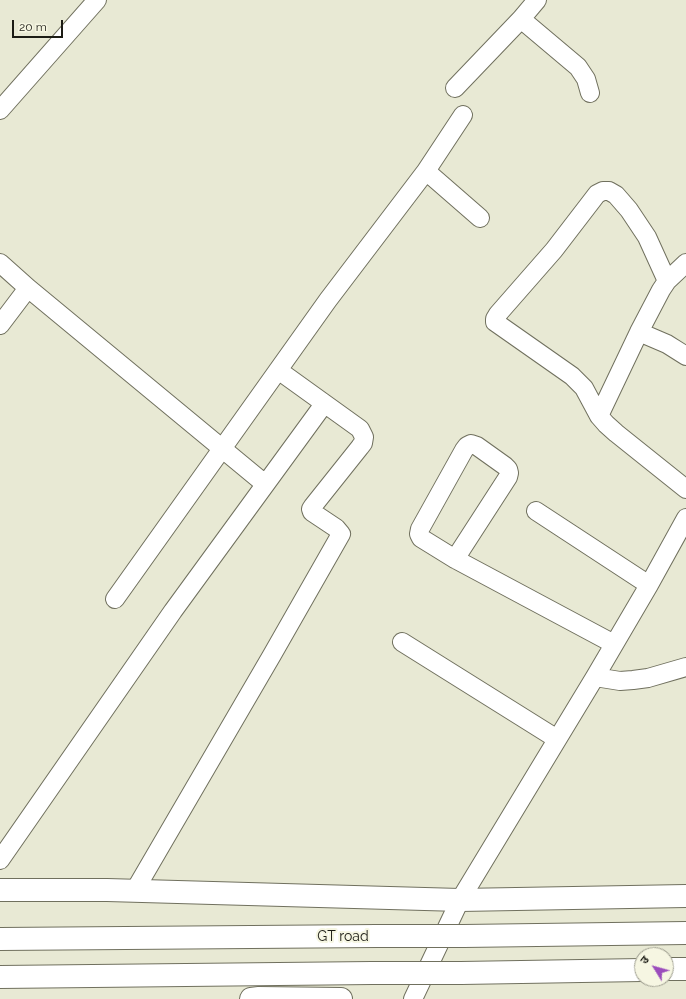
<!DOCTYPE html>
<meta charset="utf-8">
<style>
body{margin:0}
#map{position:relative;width:686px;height:999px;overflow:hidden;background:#e8e9d4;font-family:Raleway,"Noto Sans Devanagari",sans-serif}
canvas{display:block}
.north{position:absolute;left:634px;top:947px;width:40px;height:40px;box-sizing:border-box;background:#f6f6e2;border:1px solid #9f9f90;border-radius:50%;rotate:307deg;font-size:11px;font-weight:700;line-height:16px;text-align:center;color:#1c1c15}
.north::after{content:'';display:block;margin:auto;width:14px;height:18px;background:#9b4cbc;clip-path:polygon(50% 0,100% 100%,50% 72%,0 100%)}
.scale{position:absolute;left:12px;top:20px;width:51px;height:18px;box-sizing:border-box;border:2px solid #1c1c15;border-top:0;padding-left:5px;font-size:12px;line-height:14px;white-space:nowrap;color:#1c1c15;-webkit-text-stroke:3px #f6f6e2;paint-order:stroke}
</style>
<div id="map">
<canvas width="686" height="999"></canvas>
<div class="north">उ</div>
<div class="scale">20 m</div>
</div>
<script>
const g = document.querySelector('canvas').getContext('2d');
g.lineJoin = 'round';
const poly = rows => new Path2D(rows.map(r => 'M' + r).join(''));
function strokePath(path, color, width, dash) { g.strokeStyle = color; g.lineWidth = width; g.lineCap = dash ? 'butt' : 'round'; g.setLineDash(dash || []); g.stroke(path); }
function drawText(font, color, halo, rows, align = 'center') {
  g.font = font + ' Raleway,sans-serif'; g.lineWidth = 4; g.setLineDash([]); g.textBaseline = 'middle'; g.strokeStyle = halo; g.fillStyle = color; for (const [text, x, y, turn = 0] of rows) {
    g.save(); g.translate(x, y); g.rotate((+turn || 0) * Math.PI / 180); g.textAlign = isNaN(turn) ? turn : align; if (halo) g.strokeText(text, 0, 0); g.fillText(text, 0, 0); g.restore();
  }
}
const minor = poly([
 [521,19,578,67,586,79,590,93],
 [455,88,521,19,537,0],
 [0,110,97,0],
 [426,171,480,218],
 [0,263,28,288,265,484],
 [667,281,647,237,629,210,616,195,609,191,603,191,597,194,554,250,498,314,495,319,495,322,572,376,584,388,599,416,606,424,616,433,686,489],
 [0,325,28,288],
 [639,332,667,344,686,356],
 [599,416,639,332,661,290,667,281,686,263],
 [536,511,649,585],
 [455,559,508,477,509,473,508,469,505,466,477,446,471,444,467,446,464,450,420,529,419,534,421,538,455,559,614,644],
 [115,599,328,300,426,171,463,115],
 [402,642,557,739],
 [595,677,620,681,633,680,648,678,686,667],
 [0,860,173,611,324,404],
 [135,890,272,655,341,534,336,528,312,512,311,509,313,506,360,447,363,443,364,437,360,429,278,370],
 [413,999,460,900,595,677,649,585,686,518]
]);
const major = poly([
 [0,890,107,890,460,900,686,896],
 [251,999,259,998,341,999]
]);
const highway = poly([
 [463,936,686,933],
 [0,939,377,936],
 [666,969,686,969],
 [461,973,642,970],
 [0,977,372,973]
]);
const highwayBridge = poly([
 [377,936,463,936],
 [372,973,461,973]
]);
const streetNames = [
 ["GT road",343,937]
];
strokePath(minor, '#70705e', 20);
strokePath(major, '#70705e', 24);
strokePath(highway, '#70705e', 24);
strokePath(minor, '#fff', 18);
strokePath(major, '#fff', 22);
strokePath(highway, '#fff', 22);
strokePath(highwayBridge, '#70705e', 24, []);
strokePath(highwayBridge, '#fff', 22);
drawText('14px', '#1c1c15', '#f6f6e2', streetNames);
</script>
